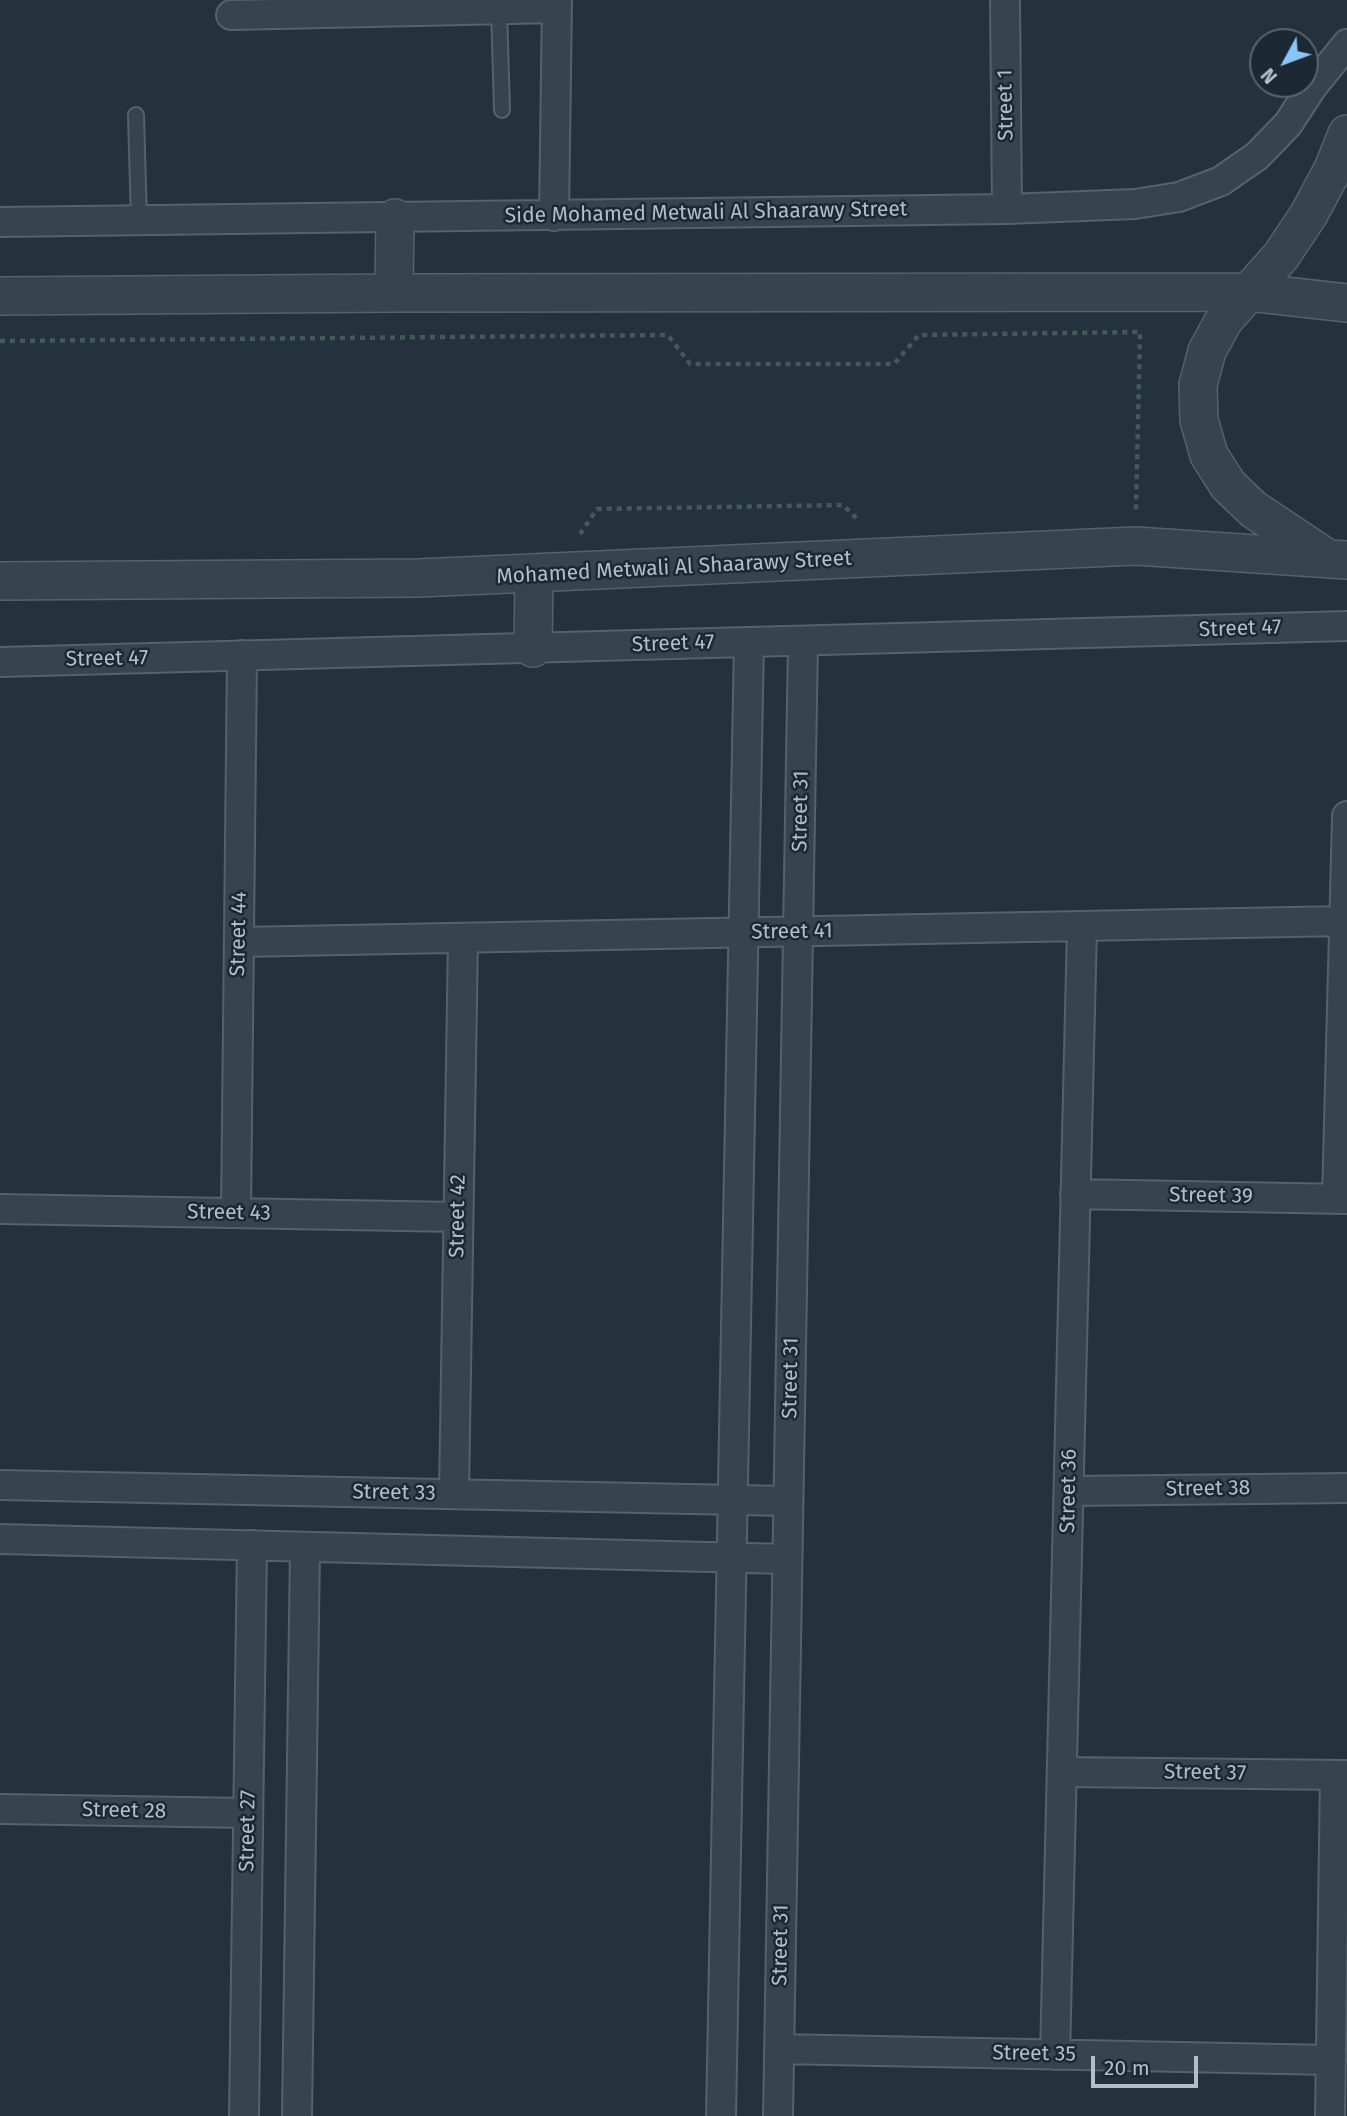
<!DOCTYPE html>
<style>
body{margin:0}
#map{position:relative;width:1347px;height:2116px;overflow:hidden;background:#23323d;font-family:"Fira Sans",sans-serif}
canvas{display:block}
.north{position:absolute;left:1249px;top:28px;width:70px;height:70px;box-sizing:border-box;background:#1c2932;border:2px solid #58656e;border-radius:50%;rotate:229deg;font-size:19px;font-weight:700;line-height:28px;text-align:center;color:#b3bfc8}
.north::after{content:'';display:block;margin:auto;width:24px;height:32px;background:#88c5f9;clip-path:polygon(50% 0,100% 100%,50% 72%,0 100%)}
.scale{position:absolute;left:1091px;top:2056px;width:107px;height:32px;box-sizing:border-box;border:4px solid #b3bfc8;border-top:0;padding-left:9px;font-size:21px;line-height:24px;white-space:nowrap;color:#b3bfc8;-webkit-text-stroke:5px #1c2932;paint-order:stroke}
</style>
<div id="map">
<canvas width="1347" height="2116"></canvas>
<div class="north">N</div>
<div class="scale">20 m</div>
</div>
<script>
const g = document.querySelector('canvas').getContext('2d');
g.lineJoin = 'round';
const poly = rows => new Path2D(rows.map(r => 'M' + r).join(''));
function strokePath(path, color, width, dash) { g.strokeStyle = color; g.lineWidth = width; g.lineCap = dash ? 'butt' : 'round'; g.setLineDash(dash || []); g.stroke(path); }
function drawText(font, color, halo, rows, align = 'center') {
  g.font = font + ' "Fira Sans",sans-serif'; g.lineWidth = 5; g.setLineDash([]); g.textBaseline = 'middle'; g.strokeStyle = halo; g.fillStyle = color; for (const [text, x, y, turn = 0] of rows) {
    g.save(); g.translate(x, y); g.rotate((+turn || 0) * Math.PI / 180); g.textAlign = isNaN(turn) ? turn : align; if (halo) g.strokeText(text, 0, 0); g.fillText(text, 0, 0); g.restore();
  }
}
const path = poly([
 [0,341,668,335,690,364,894,364,919,335,1140,332,1136,510],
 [580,534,597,509,843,505,859,521]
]);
const service = poly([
 [499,9,502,110],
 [136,115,139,221]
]);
const minor = poly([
 [1005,0,1007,209],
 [231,15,557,8],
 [554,216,557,0],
 [0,222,1007,209,1135,204,1179,197,1221,181,1257,156,1288,124,1312,87,1347,44],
 [0,662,1347,626],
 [239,942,1344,921],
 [1075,1194,1347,1199],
 [1337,1199,1347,816],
 [0,1209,458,1217],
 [236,1213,242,655],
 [0,1485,788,1501],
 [1069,1491,1347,1488],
 [454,1494,463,938],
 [0,1539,787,1559],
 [1062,1772,1347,1775],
 [0,1809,248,1813],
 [779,2049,1331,2060],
 [1055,2055,1082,927],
 [244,2116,252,1545],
 [297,2116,305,1547],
 [721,2116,749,642],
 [778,2116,803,641],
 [1330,2116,1335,1775]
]);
const tertiary = poly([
 [394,293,395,218],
 [0,296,394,293,1249,292,1347,303],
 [1328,559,1253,509,1228,485,1209,455,1199,420,1198,385,1207,351,1224,320,1281,256,1309,214,1333,169,1347,134],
 [0,581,419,578,1136,546,1347,560],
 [533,648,534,574]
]);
const streetNames = [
 ["Street 1",1006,105,-91],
 ["Side Mohamed Metwali Al Shaarawy Street",706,213,-1],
 ["Mohamed Metwali Al Shaarawy Street",674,568,-3],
 ["Street 47",1240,629,-2],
 ["Street 47",673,644,-2],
 ["Street 47",107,659,-1],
 ["Street 31",801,811,-89],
 ["Street 41",792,932,-1],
 ["Street 44",239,934,-89],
 ["Street 39",1211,1196,1],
 ["Street 43",229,1213,1],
 ["Street 42",458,1216,-89],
 ["Street 31",791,1378,-89],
 ["Street 38",1208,1489,-1],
 ["Street 36",1069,1491,-89],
 ["Street 33",394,1493,1],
 ["Street 37",1205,1773,1],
 ["Street 28",124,1811,1],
 ["Street 27",248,1831,-89],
 ["Street 31",781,1945,-89],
 ["Street 35",1034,2054,1]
];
strokePath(service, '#55626b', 18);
strokePath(minor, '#55626b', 32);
strokePath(tertiary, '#55626b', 40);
strokePath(path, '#435a59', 4.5, [5, 5]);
strokePath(service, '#37444d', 14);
strokePath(minor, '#37444d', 28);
strokePath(tertiary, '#37444d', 37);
drawText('21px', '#b3bfc8', '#1c2932', streetNames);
</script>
